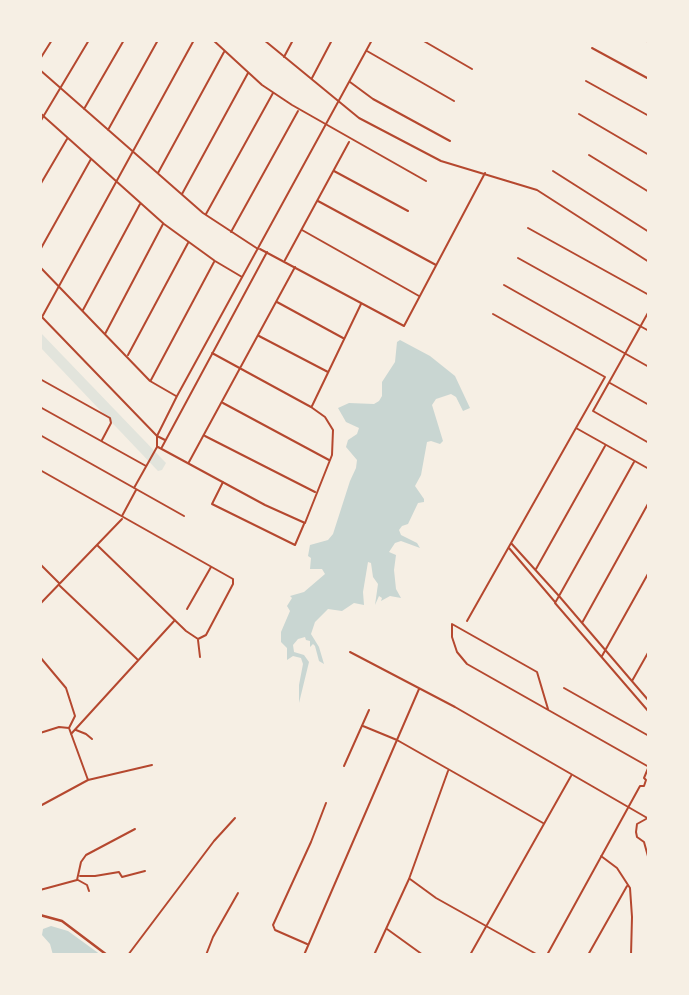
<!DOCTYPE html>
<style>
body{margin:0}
#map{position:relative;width:689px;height:995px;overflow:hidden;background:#f6efe4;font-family:"Exo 2",sans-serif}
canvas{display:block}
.frame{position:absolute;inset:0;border:42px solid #f6efe4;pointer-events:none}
</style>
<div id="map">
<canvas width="689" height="995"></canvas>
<div class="frame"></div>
</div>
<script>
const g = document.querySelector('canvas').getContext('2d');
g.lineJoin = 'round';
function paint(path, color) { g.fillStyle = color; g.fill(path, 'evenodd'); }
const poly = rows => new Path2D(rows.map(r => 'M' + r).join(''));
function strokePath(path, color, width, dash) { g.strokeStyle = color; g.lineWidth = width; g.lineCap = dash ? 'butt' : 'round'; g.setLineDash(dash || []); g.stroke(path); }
const green = poly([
 [40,332,166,463,162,470,158,471,40,347]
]);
const water = poly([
 [400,340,430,356,455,376,470,408,463,411,456,397,451,394,436,399,432,405,443,441,440,444,431,441,427,442,421,475,415,486,424,499,424,502,418,503,408,524,402,526,399,530,401,535,417,543,420,548,401,541,395,543,389,552,396,555,394,570,396,589,401,598,390,596,381,601,382,598,379,596,375,605,378,584,373,577,371,563,368,562,363,592,364,605,354,603,342,611,328,609,315,622,311,634,319,647,324,664,319,661,315,646,313,644,310,647,310,641,306,640,305,637,298,639,293,645,294,652,304,655,309,662,299,703,299,685,303,664,301,658,293,656,287,660,287,648,281,642,281,632,290,611,287,606,292,598,290,596,304,592,325,574,322,569,310,569,311,558,308,556,310,545,328,540,333,534,350,481,356,468,357,460,346,447,348,440,357,434,359,428,346,422,338,408,349,403,374,404,379,401,382,396,382,382,395,362,397,342],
 [51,926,68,931,101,955,53,955,50,944,42,935,43,929]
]);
const minor = poly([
 [213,40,262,85,292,105,426,181],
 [264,40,359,118,441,161,537,190,649,262],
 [422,40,472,69],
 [645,40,649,42],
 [592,48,649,79],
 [367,51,454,101],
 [284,57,293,40],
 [40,59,52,40],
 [40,70,203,213,258,249],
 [312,78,332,40],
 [586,81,649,116],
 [350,82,373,99,450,141],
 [84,109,124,40],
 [40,113,164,224,215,261,242,277],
 [579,114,649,155],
 [40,122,89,40],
 [108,130,158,40],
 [589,155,649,192],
 [334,171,408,211],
 [553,171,649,232],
 [158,173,224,52],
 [40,185,67,139],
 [182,194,248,73],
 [318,201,436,265],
 [206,214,273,93],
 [528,228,649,295],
 [302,230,419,296],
 [231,232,298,111],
 [260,249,404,326,485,173],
 [40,250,91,159],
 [518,258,649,331],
 [285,260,349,142],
 [40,267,150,381,176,396],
 [504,285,649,367],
 [277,302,343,338],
 [83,310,140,204],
 [649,311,593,411,649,443],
 [493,314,605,377,576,428,649,469],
 [40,315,157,436,165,440],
 [42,317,194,40],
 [105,334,163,224],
 [259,336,328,372],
 [128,355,188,243],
 [40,379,110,418,111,423,102,440],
 [151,380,214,262],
 [610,383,649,405],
 [223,403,329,460],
 [312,406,361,304],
 [40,407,146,466],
 [40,435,184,516],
 [205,436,315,492],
 [158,447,265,505,305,523,332,455,333,430,325,417,311,407,212,353],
 [162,447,267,252],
 [189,462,295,267],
 [40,470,233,579,233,584,206,635,198,639],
 [223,482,212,504,295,545,304,524],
 [134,488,157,447,157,436,177,396,372,40],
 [122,516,136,490],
 [511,543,559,596,634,462],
 [97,545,186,631,198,639],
 [509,548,555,602],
 [40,564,59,583],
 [536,569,605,446],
 [60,586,137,659],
 [40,604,122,519],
 [187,609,211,567],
 [467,621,576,428],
 [582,623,649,502],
 [198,640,200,657],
 [350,652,455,707,649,819],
 [602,656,649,572],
 [40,657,66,688,75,716,69,728,88,780],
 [632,681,649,651],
 [564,688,649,736],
 [649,701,559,596,555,603,649,712],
 [548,709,537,672,452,624,452,637,457,652,467,664,649,767],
 [363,726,397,740,543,823],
 [76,730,86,734,92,739],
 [40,733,59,727,69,728],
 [71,734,175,620],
 [344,766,369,710],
 [40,806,88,780,152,765],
 [646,819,637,824,636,832,637,837,644,842,649,860],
 [601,856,617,868,630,888,632,917,631,955],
 [80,876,95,876,119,872,122,877,145,871],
 [410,879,436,898,538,955],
 [78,880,87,885,89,891],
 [40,890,77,880,81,862,86,855,135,829],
 [387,929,423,955],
 [307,944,275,930,273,925,311,842,326,803],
 [128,955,214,841,235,818],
 [206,955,213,937,238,893],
 [304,955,419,689],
 [374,955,409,879,448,771],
 [470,955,571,776],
 [547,955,640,786,644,786,646,780,644,778,649,766],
 [588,955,627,886]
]);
const tertiary = poly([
 [40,915,62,921,107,955]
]);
paint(green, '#e2e4dc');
paint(water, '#c9d6d2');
strokePath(minor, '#b5482f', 2);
strokePath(tertiary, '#b5482f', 2.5);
</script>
